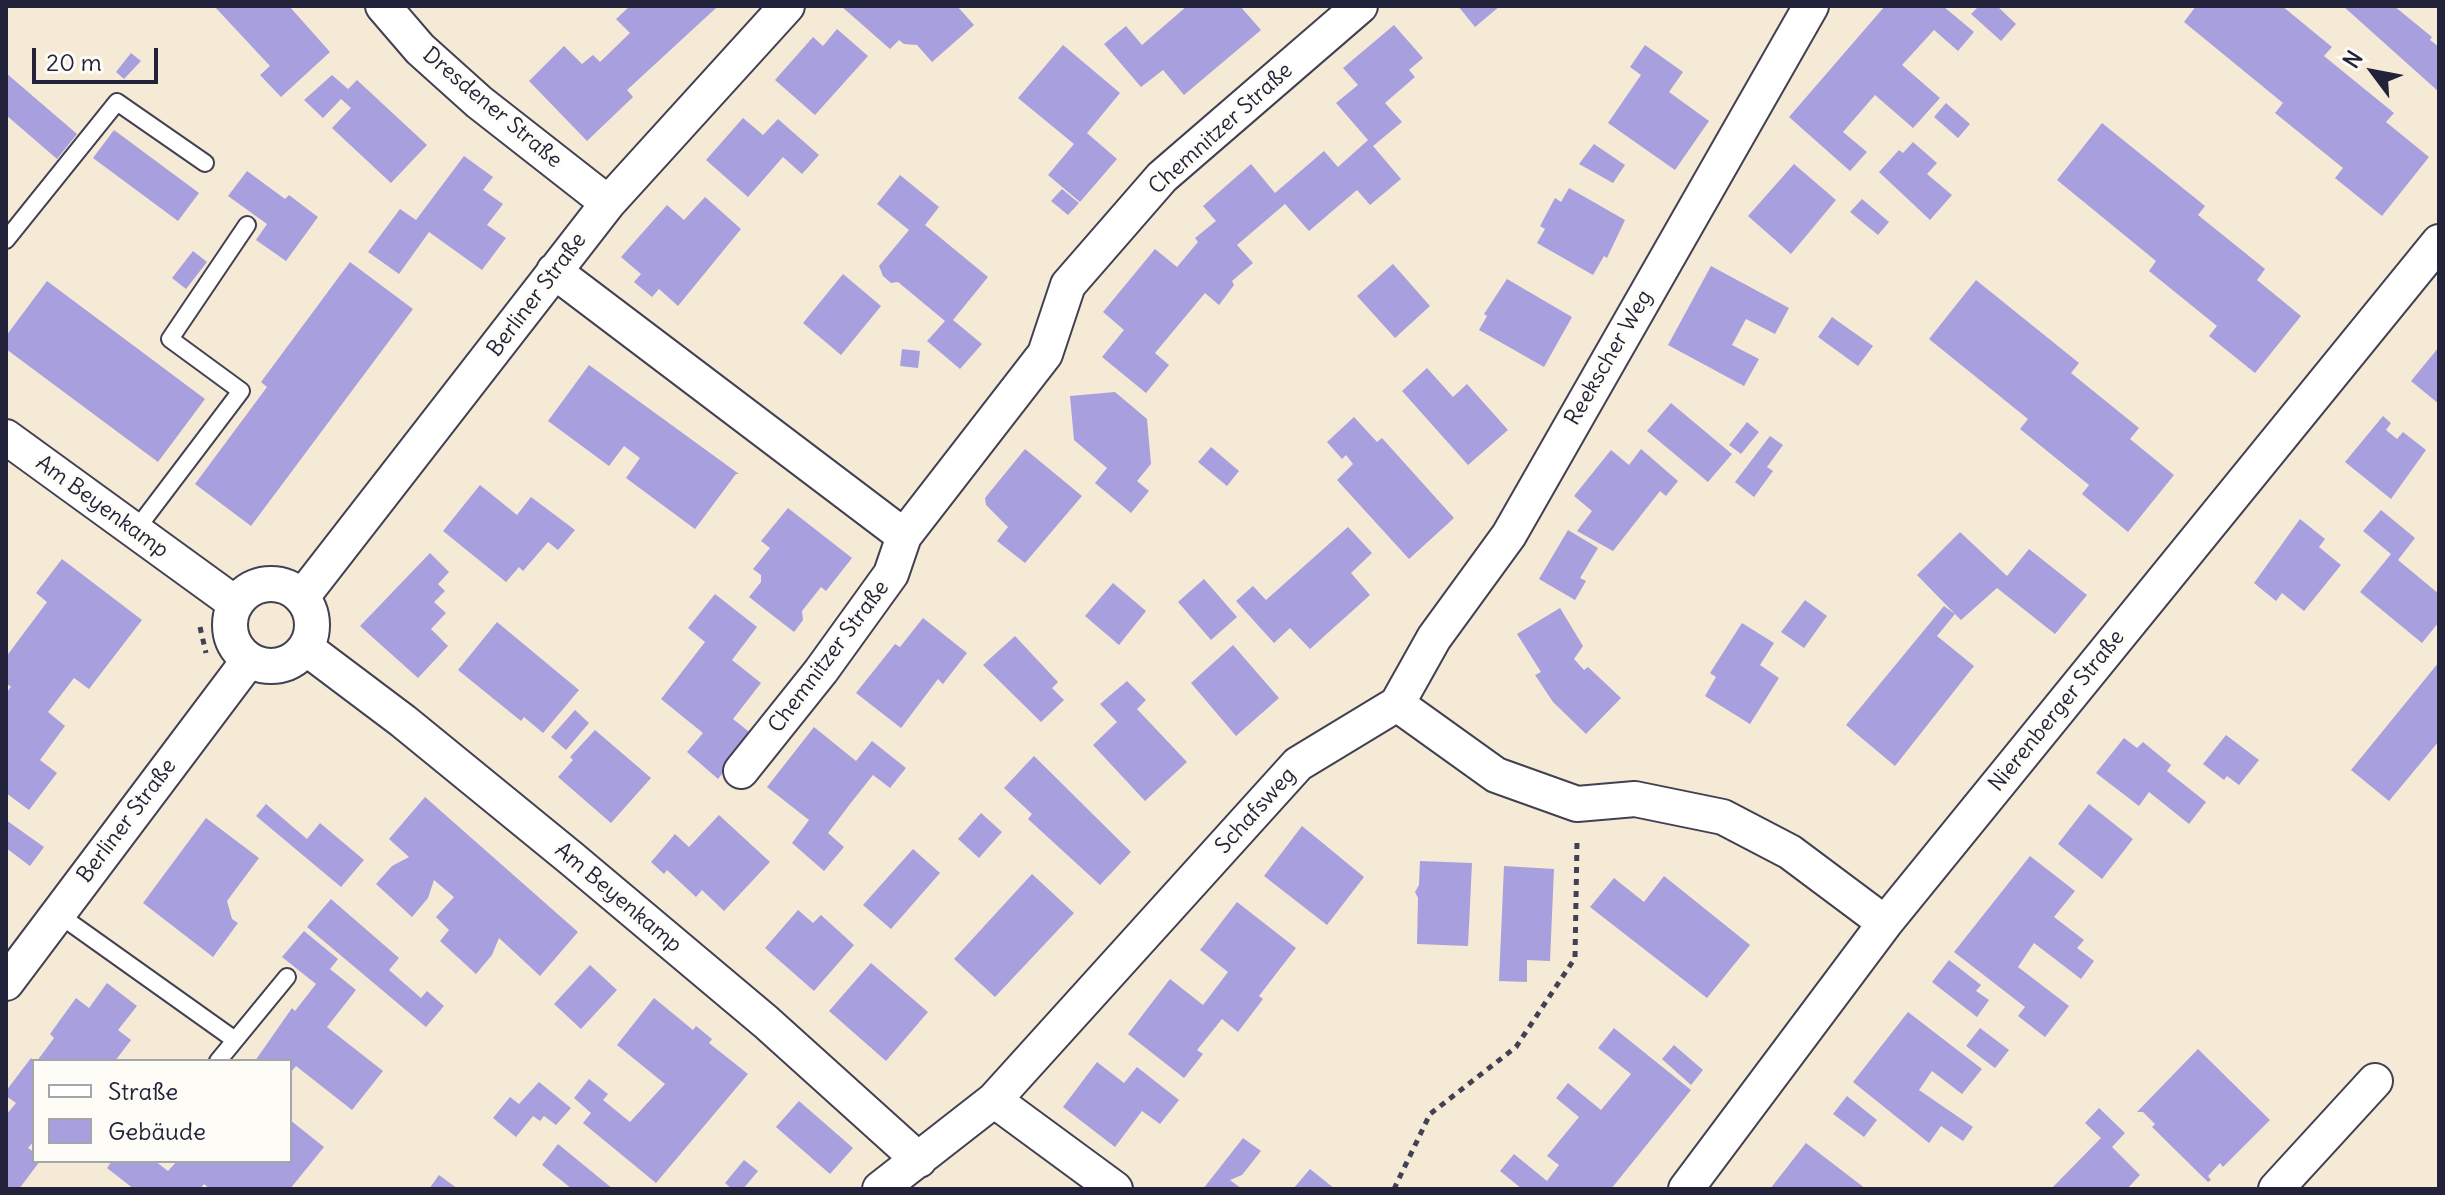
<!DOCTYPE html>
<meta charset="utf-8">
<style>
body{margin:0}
#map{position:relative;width:2445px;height:1195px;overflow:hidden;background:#f5ead5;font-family:Delius,sans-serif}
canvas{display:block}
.frame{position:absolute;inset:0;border:8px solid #22223b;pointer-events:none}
.legend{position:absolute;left:32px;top:1059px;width:260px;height:104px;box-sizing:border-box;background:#fdfcf7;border:2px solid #a5a5ac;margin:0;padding:10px 14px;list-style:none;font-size:24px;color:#22223b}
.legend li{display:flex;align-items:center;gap:16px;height:40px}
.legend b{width:40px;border:2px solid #a5a5ac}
.north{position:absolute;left:2333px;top:32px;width:80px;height:80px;-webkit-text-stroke:6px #fdfcf7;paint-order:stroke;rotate:302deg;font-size:22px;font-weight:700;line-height:32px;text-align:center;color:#22223b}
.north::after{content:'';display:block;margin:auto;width:28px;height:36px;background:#22223b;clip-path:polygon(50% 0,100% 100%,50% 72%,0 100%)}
.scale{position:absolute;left:32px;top:48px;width:126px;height:36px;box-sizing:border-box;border:4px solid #22223b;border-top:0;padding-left:10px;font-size:24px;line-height:28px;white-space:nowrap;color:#22223b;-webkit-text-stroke:6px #fdfcf7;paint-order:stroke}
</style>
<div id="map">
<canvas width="2445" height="1195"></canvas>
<div class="frame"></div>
<ul class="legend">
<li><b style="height:10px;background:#fff"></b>Straße</li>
<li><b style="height:22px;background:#a89fde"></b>Gebäude</li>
</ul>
<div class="north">N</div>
<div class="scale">20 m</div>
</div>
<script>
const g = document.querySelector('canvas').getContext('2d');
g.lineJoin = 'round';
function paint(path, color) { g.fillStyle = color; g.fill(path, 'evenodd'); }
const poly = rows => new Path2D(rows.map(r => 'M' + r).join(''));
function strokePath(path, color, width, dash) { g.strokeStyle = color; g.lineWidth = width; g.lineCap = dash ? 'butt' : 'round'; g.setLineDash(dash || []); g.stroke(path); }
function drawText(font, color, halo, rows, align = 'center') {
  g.font = font + ' Delius,sans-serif'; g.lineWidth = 6; g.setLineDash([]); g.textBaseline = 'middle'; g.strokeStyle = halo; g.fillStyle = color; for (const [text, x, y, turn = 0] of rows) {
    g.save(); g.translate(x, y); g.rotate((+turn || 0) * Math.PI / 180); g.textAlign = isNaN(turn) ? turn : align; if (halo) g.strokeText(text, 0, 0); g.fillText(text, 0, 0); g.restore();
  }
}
const building = poly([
 [214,6,289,6,330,52,281,97,260,75,270,66],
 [630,6,716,8,627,90,633,97,587,141,529,81,564,46,582,64,593,55,600,62,630,33,616,19],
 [841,6,957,6,974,25,932,62,917,45,904,44,899,40,890,49],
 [1187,6,1240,6,1261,30,1184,95,1163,70,1141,87,1104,44,1126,26,1142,45],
 [1458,6,1500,6,1475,27],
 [1885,6,1943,6,1974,32,1958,51,1934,30,1902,65,1940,98,1913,128,1875,95,1843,132,1867,152,1850,171,1789,117],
 [1979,6,1997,6,2016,24,2001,41,1971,14],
 [2196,6,2282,6,2332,47,2324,56,2394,113,2386,122,2429,157,2382,216,2335,178,2343,168,2275,113,2283,103,2184,22],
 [2343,6,2394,6,2432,37,2430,40,2439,47,2439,92],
 [1394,25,1423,58,1409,70,1415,77,1385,103,1402,122,1373,146,1401,179,1370,205,1357,190,1309,231,1285,204,1237,245,1253,263,1232,281,1234,285,1219,305,1205,293,1155,353,1169,365,1146,393,1102,357,1124,330,1103,312,1155,249,1177,267,1198,242,1195,238,1216,221,1203,206,1251,164,1275,193,1324,151,1338,167,1368,140,1336,103,1358,85,1343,68],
 [837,29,868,56,815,115,775,80,813,37,823,46],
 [1063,45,1120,93,1087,133,1117,159,1080,202,1048,175,1074,144,1018,98],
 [1645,45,1683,72,1669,92,1709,121,1675,170,1608,123,1641,75,1630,67],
 [131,53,141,61,124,79,116,72],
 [6,73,77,134,57,159,6,115],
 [332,75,348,89,357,80,427,145,391,183,332,128,351,108,341,99,323,118,304,100],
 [1946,103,1970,124,1958,138,1934,117],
 [743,118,763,135,778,119,819,155,802,174,783,157,748,197,706,160],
 [2102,123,2205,206,2198,215,2265,269,2257,280,2301,316,2255,373,2209,336,2217,326,2149,271,2156,261,2057,180],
 [114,130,199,193,178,221,93,158],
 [1913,142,1937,163,1927,174,1952,195,1930,220,1879,172,1899,150,1903,153],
 [1594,144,1625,165,1613,183,1579,164],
 [464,156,493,177,483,190,503,204,487,225,506,238,482,270,429,232,399,274,368,252,400,209,416,220],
 [1794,164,1836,200,1791,254,1748,216],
 [247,171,285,199,289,195,318,217,286,261,256,240,267,224,228,196],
 [900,175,939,207,925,225,988,277,953,320,982,344,960,369,927,341,945,321,898,282,891,283,883,276,879,266,909,230,877,204],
 [1569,188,1625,220,1607,258,1604,256,1593,275,1537,243,1545,229,1540,226,1555,198,1561,202],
 [1062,189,1079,203,1068,215,1051,201],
 [705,197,741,229,678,306,659,289,652,297,634,282,641,274,621,257,667,205,684,220],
 [1862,199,1889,222,1878,235,1850,212],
 [193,251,207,262,186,289,172,278],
 [350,262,413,309,251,526,195,484,267,387,261,382],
 [1393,264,1430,306,1395,338,1357,296],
 [1711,266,1789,308,1775,334,1746,319,1732,345,1759,359,1744,386,1668,345],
 [843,274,881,306,841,355,803,323],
 [1507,279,1572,317,1544,367,1479,330,1487,316,1484,314],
 [1976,280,2079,363,2071,373,2139,428,2130,439,2174,475,2128,532,2082,494,2089,485,2020,429,2028,419,1929,339],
 [47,281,205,399,158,462,6,349,6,336],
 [1832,317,1873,346,1858,366,1818,337],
 [2439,347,2439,404,2411,381],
 [902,349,920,351,918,368,900,366],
 [589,365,739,474,736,474,695,529,626,478,640,458,624,446,609,466,548,421],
 [1427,368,1453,397,1467,384,1508,430,1468,465,1402,391],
 [1115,392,1147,419,1151,464,1137,481,1149,491,1131,513,1095,483,1107,468,1074,440,1070,396],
 [1671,403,1732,454,1708,482,1647,431],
 [2383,416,2391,423,2386,430,2397,439,2403,432,2426,450,2391,499,2345,462],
 [1354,417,1377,442,1382,438,1454,518,1409,559,1337,480,1353,464,1346,455,1342,459,1327,442],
 [1747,422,1759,432,1741,454,1729,445],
 [1770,436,1783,445,1767,467,1773,471,1754,497,1735,482],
 [1211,447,1239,471,1227,486,1198,462],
 [1025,449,1082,496,1025,563,997,541,1008,527,986,505,985,498],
 [1641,449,1678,481,1666,496,1660,491,1613,551,1577,531,1592,511,1574,496,1611,450,1629,465],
 [480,485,517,515,531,497,575,530,558,550,548,542,523,571,519,567,506,582,443,531],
 [788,508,852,558,826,591,821,587,802,611,803,620,794,632,749,597,761,582,761,575,753,569,770,548,761,541],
 [2381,510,2415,538,2398,560,2439,594,2439,622,2422,643,2360,592,2391,554,2363,531],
 [2300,519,2325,539,2319,547,2341,565,2304,611,2282,593,2276,601,2254,583],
 [1348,527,1372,553,1351,573,1370,595,1310,649,1290,628,1274,643,1236,601,1253,586,1266,600],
 [1568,530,1598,548,1580,578,1586,581,1575,600,1539,579],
 [1960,532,2007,576,2029,549,2087,595,2055,634,1997,588,1961,620,1955,614,1937,636,1974,666,1895,766,1846,725,1944,606,1955,614,1917,575],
 [430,553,449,572,438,584,445,591,434,602,446,613,431,629,448,646,418,678,360,626],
 [62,559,142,620,89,689,74,678,48,712,65,726,40,760,57,773,29,810,6,793,6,693,11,687,6,683,6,657,47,602,36,593],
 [1204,579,1237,617,1211,640,1178,602],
 [1113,583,1146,611,1119,645,1085,616],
 [715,594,757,627,732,660,761,683,733,719,753,735,718,779,687,752,703,733,661,699,705,642,688,628],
 [1805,600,1827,616,1804,648,1781,632],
 [1560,608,1583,646,1574,659,1584,670,1588,667,1621,698,1586,734,1553,702,1535,675,1541,672,1517,634],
 [923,618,967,653,943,684,938,679,901,728,856,693,895,644,900,647],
 [497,622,579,690,543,733,524,717,521,721,458,670],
 [1742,623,1774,643,1760,665,1779,678,1750,724,1705,696,1716,677,1710,673],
 [1015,636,1058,682,1052,688,1064,700,1041,722,983,665],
 [1233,645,1279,698,1236,736,1191,683],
 [2439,662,2439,741,2389,801,2351,770],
 [1127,681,1146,700,1137,709,1187,762,1145,801,1093,745,1117,722,1100,704],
 [575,710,589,723,566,750,551,737],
 [814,727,856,761,872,741,906,768,890,788,873,775,850,804,828,833,844,847,824,871,792,843,809,820,767,787],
 [595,730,651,778,611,823,558,777,573,760,570,757],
 [2226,735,2259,760,2239,785,2227,776,2224,780,2203,764],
 [2124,738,2137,748,2143,742,2171,765,2167,771,2206,802,2189,824,2149,792,2139,806,2096,773],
 [1034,756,1131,852,1100,885,1028,819,1032,814,1004,788],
 [425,797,578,932,540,976,499,938,492,955,476,974,440,941,449,930,436,917,454,897,434,880,428,898,412,917,376,884,392,866,409,857,389,839],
 [266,804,307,839,320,823,364,860,341,887,256,816],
 [2089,804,2133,839,2102,879,2058,844],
 [981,813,1002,832,979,858,958,839],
 [719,815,770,862,724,911,702,890,696,897,667,870,664,874,651,862,675,834,689,847],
 [206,818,259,858,227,901,232,919,238,923,213,957,143,903],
 [6,820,44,847,30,866,6,848],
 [1302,826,1364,877,1327,925,1264,876],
 [913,849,940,873,891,929,863,905],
 [2030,856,2075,891,2054,917,2084,940,2077,948,2094,961,2081,979,2034,943,2018,967,2069,1006,2045,1037,2018,1016,2025,1007,1954,952],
 [1420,861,1472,863,1468,946,1417,944,1418,898,1415,892,1419,885],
 [1504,866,1554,869,1550,961,1527,960,1527,982,1499,981],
 [1032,874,1074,913,995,997,954,959],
 [1664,876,1750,945,1707,998,1590,907,1614,878,1644,902],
 [331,899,399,958,389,970,421,998,427,991,444,1006,426,1027,307,927],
 [1237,902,1296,948,1259,996,1263,999,1238,1032,1222,1019,1197,1050,1203,1054,1184,1078,1128,1034,1170,979,1203,1005,1228,972,1200,950],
 [798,910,813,923,821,915,854,945,814,991,765,948],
 [304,931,338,959,330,969,356,990,327,1027,383,1071,352,1110,296,1066,290,1073,290,1061,255,1061,292,1008,295,1011,316,984,282,957],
 [1949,960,1981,985,1976,991,1989,1000,1977,1017,1932,982],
 [871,963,928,1012,886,1061,829,1011],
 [590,965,617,990,581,1029,554,1004],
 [107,983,137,1006,118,1030,131,1040,115,1061,37,1061,54,1038,50,1034,76,998,89,1008],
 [654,998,693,1030,696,1026,712,1039,709,1043,748,1074,656,1183,583,1123,591,1113,574,1098,589,1079,608,1094,603,1100,630,1122,665,1084,617,1045],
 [1908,1012,1982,1069,1962,1094,1932,1071,1919,1090,1973,1127,1963,1141,1941,1126,1929,1143,1853,1082],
 [1614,1028,1691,1090,1611,1189,1522,1189,1500,1171,1514,1154,1547,1181,1559,1165,1547,1156,1579,1117,1556,1098,1568,1083,1601,1110,1631,1074,1598,1048],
 [1980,1028,2009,1050,1995,1068,1966,1046],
 [1674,1045,1703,1070,1691,1085,1662,1059],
 [2198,1049,2270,1120,2223,1167,2220,1163,2208,1176,2211,1180,2208,1182,2152,1127,2155,1124,2143,1112,2137,1112],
 [31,1058,34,1061,34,1141,28,1148,34,1152,34,1161,40,1161,19,1189,11,1189,6,1186,6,1115,16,1103,6,1096,6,1091],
 [1097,1062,1124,1083,1137,1067,1179,1100,1160,1124,1142,1111,1115,1147,1063,1107],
 [539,1082,571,1108,556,1125,544,1116,540,1121,533,1116,516,1137,493,1118,510,1097,519,1104],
 [1847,1096,1877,1120,1864,1137,1833,1114],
 [799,1101,853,1148,830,1174,776,1127],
 [2099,1108,2125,1133,2112,1147,2140,1175,2127,1189,2051,1189,2101,1138,2085,1123],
 [290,1120,324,1147,290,1189,210,1189,204,1184,200,1189,134,1189,107,1168,112,1161,155,1161,168,1171,177,1161,290,1161],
 [1243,1138,1261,1151,1242,1175,1230,1180,1242,1189,1203,1189],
 [1806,1143,1866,1189,1770,1189],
 [558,1144,613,1189,572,1189,542,1165],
 [744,1160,758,1171,743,1189,732,1189,725,1183],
 [1310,1169,1335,1189,1293,1189],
 [439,1175,458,1189,429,1189]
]);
const path = poly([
 [200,627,206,653],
 [1394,1189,1430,1114,1516,1047,1575,958,1577,841]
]);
const lane = poly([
 [6,240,117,102,205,163],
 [135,531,241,391,170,339,247,225],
 [58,914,235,1040],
 [218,1061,287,977]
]);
const street = poly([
 [383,6,420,49,479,102,608,203],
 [554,271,904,536,1045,354,1068,285,1162,177,1360,6],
 [6,437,236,604],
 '230 625a41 41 0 1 1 82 0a41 41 0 1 1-82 0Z',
 [302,597,608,203,787,6],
 [306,648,403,721,572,859,766,1022,919,1160],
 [1397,704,1496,775,1577,804,1635,799,1723,817,1790,852,1885,923],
 [741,771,821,671,891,574,904,536],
 [6,983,249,660],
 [994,1100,1115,1189],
 [880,1189,994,1100,1298,764,1397,704,1434,638,1509,535,1811,6],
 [1686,1189,1885,923,2439,242],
 [2276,1189,2375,1081]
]);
const streetNames = [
 ["Dresdener Straße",492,108,40],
 ["Chemnitzer Straße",1221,129,-42],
 ["Berliner Straße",537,295,-53],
 ["Reekscher Weg",1609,358,-60],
 ["Am Beyenkamp",102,507,36],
 ["Chemnitzer Straße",829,657,-53],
 ["Nierenberger Straße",2057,711,-51],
 ["Schafsweg",1256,811,-48],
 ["Berliner Straße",127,821,-53],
 ["Am Beyenkamp",618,898,40]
];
paint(building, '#a89fde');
strokePath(lane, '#424052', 20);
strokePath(street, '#424052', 38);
strokePath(path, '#424052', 5, [6, 6]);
strokePath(lane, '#fff', 16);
strokePath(street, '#fff', 34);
drawText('22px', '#22223b', '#fdfcf7', streetNames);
</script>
